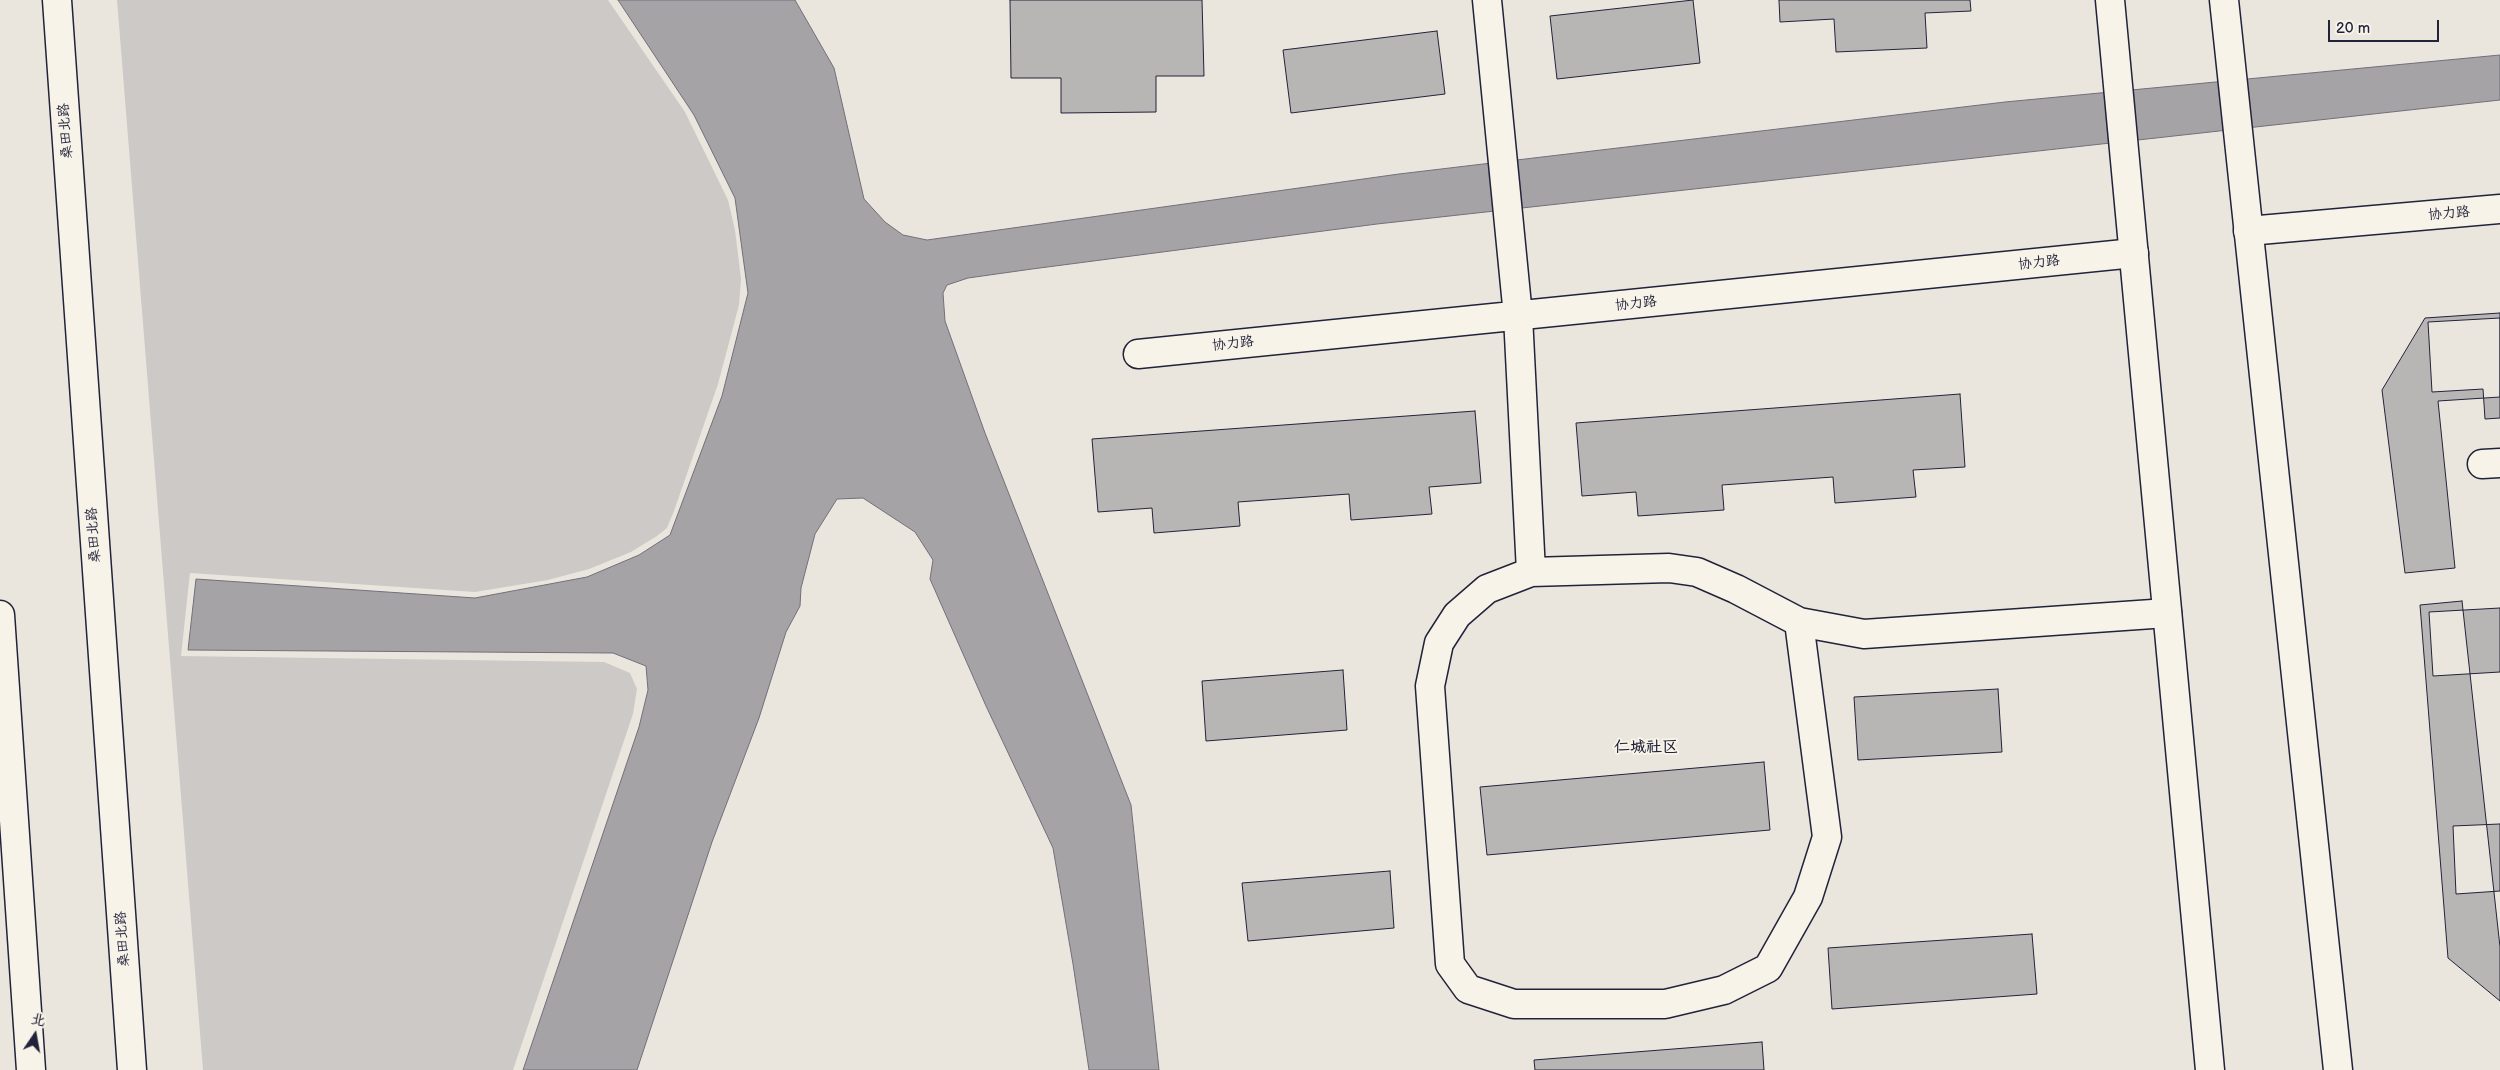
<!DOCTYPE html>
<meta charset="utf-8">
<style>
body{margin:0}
#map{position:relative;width:2500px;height:1070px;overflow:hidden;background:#eae6de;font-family:"Balsamiq Sans","LXGW WenKai TC",sans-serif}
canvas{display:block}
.north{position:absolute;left:10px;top:1010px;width:50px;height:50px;-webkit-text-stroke:4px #f7f3e8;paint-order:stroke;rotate:12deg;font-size:14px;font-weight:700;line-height:20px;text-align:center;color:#22223b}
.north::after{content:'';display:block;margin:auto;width:18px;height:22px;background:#22223b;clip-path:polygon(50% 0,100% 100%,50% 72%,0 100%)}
.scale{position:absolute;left:2328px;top:20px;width:111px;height:22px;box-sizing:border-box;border:2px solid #22223b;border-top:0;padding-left:6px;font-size:15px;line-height:18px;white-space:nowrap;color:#22223b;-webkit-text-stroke:4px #f7f3e8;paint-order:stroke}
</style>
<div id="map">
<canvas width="2500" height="1070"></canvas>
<div class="north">北</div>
<div class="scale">20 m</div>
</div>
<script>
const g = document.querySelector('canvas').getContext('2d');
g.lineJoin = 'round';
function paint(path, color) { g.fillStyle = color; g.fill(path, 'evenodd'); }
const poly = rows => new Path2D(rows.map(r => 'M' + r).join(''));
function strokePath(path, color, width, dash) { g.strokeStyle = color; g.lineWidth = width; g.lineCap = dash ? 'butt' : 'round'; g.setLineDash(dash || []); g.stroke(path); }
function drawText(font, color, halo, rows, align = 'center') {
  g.font = font + ' "Balsamiq Sans","LXGW WenKai TC",sans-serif'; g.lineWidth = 4; g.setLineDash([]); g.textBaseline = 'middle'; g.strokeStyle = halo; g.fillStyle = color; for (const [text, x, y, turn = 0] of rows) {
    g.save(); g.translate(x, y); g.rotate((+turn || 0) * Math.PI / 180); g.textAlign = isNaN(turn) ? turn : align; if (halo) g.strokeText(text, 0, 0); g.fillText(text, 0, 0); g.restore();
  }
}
const green = poly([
 [117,0,608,0,685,112,728,200,735,230,741,279,739,305,718,384,674,511,667,528,657,536,631,552,589,569,548,580,475,592,190,573,181,656,604,662,630,673,637,689,633,714,513,1070,203,1070]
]);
const water = poly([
 [618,0,795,0,834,68,864,199,885,222,903,235,927,240,1399,174,2005,102,2500,55,2500,100,1377,224,1032,269,968,278,947,285,943,293,945,321,985,433,1131,805,1159,1070,1089,1070,1073,964,1053,848,986,706,930,579,933,560,915,532,863,498,837,499,815,534,801,588,800,606,786,632,759,718,712,842,637,1070,523,1070,639,727,648,690,646,666,613,653,188,650,196,579,475,598,587,577,639,555,670,535,722,396,748,293,735,198,694,115,618,0]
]);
const building = poly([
 [1010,0,1202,0,1204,76,1156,76,1156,112,1061,113,1061,78,1011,78,1010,0],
 [1693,0,1700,63,1557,79,1550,16,1693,0],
 [1779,0,1970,0,1971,11,1925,13,1927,48,1836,52,1834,19,1780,22,1779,0],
 [1437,31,1445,94,1291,113,1283,50,1437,31],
 [2500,313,2500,397,2438,401,2455,568,2405,573,2382,390,2425,318,2500,313],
 [2500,318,2500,418,2485,419,2483,389,2432,392,2428,322,2500,318],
 [1960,394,1965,467,1913,470,1916,497,1835,503,1833,477,1722,485,1724,510,1638,516,1636,492,1582,496,1576,423,1960,394],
 [1475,411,1481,483,1429,487,1432,514,1351,520,1349,494,1238,502,1240,526,1154,533,1152,508,1098,512,1092,439,1475,411],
 [2462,601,2500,947,2500,1001,2448,958,2420,605,2462,601],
 [2500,608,2500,672,2433,676,2429,612,2500,608],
 [1343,670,1347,730,1206,741,1202,681,1343,670],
 [1998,689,2002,752,1858,760,1854,697,1998,689],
 [1764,762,1770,830,1487,855,1480,787,1764,762],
 [2500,824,2500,891,2456,894,2453,826,2500,824],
 [1390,871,1394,928,1248,941,1242,883,1390,871],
 [2032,934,2037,994,1832,1009,1828,948,2032,934],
 [1762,1042,1764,1070,1535,1070,1534,1060,1762,1042]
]);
const minor = poly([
 [1487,0,1518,316,1531,572],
 [2248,231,2500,209],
 [1138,354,2134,253],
 [2482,464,2500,463],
 [1799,622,1827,837,1808,897,1768,968,1724,990,1665,1004,1514,1004,1468,989,1450,964,1430,686,1439,643,1457,615,1487,589,1531,572,1669,568,1697,572,1736,589,1799,622,1864,634,2167,613]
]);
const major = poly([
 [57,0,132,1070],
 [2110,0,2210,1070],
 [2224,0,2338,1070],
 [0,615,31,1070]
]);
const streetNames = [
 ["桑田北路",66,131,-94],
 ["协力路",2449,214,-5],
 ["协力路",2039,263,-6],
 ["协力路",1636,304,-6],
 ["协力路",1233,344,-6],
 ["桑田北路",94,535,-94],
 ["桑田北路",123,939,-94]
];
const quarterNames = [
 ["仁城社区",1646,748]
];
paint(green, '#cdc9c6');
paint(water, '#a6a3a6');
strokePath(water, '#716f7b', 1);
paint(building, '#b8b6b5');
strokePath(building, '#22223b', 1);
strokePath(minor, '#22223b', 31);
strokePath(major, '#22223b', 31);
strokePath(minor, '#f7f3e8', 28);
strokePath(major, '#f7f3e8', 28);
drawText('14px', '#22223b', '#f7f3e8', streetNames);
drawText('bold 16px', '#22223b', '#f7f3e8', quarterNames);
</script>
